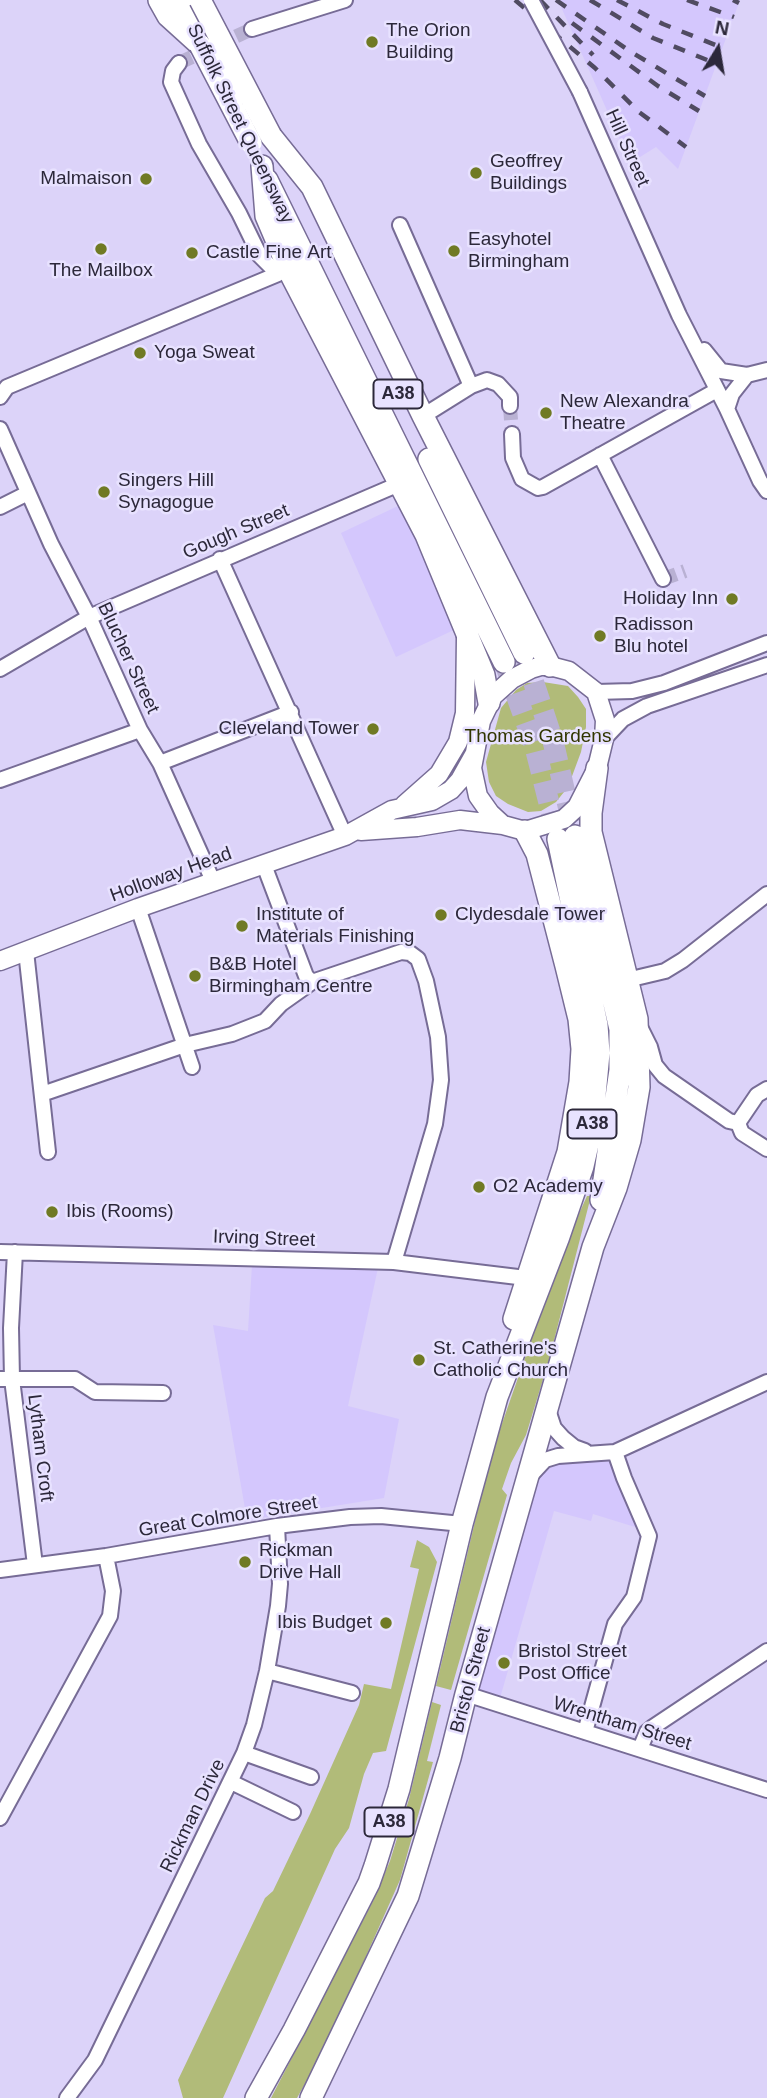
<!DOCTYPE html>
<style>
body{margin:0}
#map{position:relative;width:767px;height:2098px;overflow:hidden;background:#dcd3f9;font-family:Helvetica,sans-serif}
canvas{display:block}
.north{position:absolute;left:683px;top:14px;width:70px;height:70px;-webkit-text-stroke:5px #e8e2ff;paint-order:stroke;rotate:11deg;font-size:19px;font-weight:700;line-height:28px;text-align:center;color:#2c283a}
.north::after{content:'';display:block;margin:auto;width:24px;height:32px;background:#2c283a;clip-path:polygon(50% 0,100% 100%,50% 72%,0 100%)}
</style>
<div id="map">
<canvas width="767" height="2098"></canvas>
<div class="north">N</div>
</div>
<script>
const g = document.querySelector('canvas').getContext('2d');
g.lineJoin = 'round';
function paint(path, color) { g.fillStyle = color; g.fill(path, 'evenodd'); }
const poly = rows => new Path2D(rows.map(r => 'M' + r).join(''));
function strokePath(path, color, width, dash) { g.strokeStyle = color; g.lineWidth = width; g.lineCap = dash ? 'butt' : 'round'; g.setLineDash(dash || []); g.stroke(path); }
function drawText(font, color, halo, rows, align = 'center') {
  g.font = font + ' Helvetica,sans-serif'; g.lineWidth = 5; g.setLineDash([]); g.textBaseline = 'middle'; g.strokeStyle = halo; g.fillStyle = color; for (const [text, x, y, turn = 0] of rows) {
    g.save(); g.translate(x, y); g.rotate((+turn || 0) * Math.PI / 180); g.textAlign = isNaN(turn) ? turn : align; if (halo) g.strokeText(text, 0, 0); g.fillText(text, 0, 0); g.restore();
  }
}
const built = poly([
 [558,0,740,0,678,169,656,147,640,157,625,151],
 [400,505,456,629,396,657,341,533],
 [252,1265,378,1268,348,1406,399,1419,384,1498,247,1520,213,1325,248,1331],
 [615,1452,645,1522,635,1527,593,1514,591,1521,554,1511,498,1705,466,1694,529,1478,545,1460]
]);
const green = poly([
 [543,682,568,686,578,697,586,709,586,727,581,752,568,787,556,802,541,811,528,812,508,804,496,796,489,782,486,762,501,708,516,690,527,683],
 [587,1196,591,1196,549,1360,526,1435,511,1463,502,1489,507,1495,451,1690,436,1686,490,1458,563,1249],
 [417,1540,429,1547,437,1562,386,1751,373,1753,364,1774,349,1828,335,1849,223,2098,183,2098,178,2080,265,1898,273,1891,310,1814,359,1705,364,1684,391,1689,419,1569,410,1567],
 [432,1702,441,1705,427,1761,433,1762,400,1880,326,2046,297,2098,271,2098,373,1901,390,1861,409,1799]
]);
const minorTunnel = poly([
 [179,63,252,29],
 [510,406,512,434],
 [663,579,685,571]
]);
const highwayTunnel = poly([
 [524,653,553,741,575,836],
 [505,664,535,747,558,839]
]);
const minor = poly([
 [252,29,345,0],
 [179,63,173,71,171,82,199,144,239,213,260,256,278,274],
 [580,92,679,315,727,409,760,481,767,491],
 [400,225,471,386],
 [704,350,721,371,747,375],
 [0,397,7,387,278,274],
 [727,409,732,394,747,375,767,370],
 [423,416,471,386,487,380,498,384,510,397,510,406],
 [0,429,51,544,89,617,140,730,160,763,213,881],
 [512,434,513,458,522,479,538,488,543,487,717,390],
 [600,455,663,579],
 [0,507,28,493],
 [220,559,345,836],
 [0,669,89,617,399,484],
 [596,692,632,691,664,683,767,643],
 [604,739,623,719,647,706,767,665],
 [160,763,291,712],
 [0,780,140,730],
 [264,865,306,976,312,982],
 [138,908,192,1067],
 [26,951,48,1152],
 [627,980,665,971,683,960,767,894],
 [641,1029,650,1047,655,1065,664,1076,729,1121,738,1123],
 [42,1094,185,1045,232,1034,265,1021,281,1004,312,982,401,952,410,953,418,959,426,981,438,1037,441,1080,435,1124,394,1262],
 [738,1123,757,1095,767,1089],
 [738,1123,742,1133,767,1149],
 [0,1252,394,1262,526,1278],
 [15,1252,11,1328,12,1379,35,1565],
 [0,1379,75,1379,95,1392,163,1393],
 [548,1410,554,1428,563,1438,574,1447,585,1451],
 [532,1474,545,1460,558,1456,615,1452,767,1382],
 [0,1570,106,1556,277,1526,350,1517,381,1516,462,1524],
 [267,1671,352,1693],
 [466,1694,767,1790],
 [585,1732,615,1624,634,1597,649,1536,624,1478,615,1452],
 [640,1749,647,1732,653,1727,767,1651],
 [244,1753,311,1777],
 [231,1782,293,1812],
 [0,1818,110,1616,113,1591,106,1556],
 [67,2098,95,2060,244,1753,254,1725,267,1671,278,1606,280,1584,277,1526]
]);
const major = poly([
 [541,666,550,666,569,671,596,692,605,720,604,739,597,768,577,807,564,819,525,831,503,825,490,813,478,796,472,768,481,721,493,696,512,679,531,669,541,666],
 [404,805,439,774,458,742,465,713,466,637],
 [361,831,417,827,460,820,503,825],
 [0,961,138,908,345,836,392,810,432,801,451,790,460,780,474,755]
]);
const highway = poly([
 [159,0,168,16,200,45],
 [181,0,198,39],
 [271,136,312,187,423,416,550,666],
 [262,166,266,216,292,277,426,535,484,675,489,703],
 [267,180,504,662],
 [429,459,524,653],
 [575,836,620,1029,620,1070,601,1200],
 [514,1319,568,1152,580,1082,582,1049,579,1019,566,966,537,854,525,831],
 [256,2098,294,2030,369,1883,375,1866,399,1789,462,1524,497,1397,558,1239,583,1166,592,1127,599,1053,597,1025,558,839],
 [311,2098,408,1896,450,1758,466,1694,593,1247,616,1188,630,1140,639,1087,637,1019,591,832,591,813,597,768]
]);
const rail = poly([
 [515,0,595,68,639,112,686,147],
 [540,0,593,55],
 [556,0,631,52,705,96],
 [590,0,653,38,717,64],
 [617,0,663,24,723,48],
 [687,0,734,17],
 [733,0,739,3],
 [572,23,658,86,699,111]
]);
const minorBridge = poly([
 [531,0,580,92]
]);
const highwayBridge = poly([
 [200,0,271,136],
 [200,45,251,143]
]);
const markers = [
 [372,42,7,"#707a24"],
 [476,173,7,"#707a24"],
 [146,179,7,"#707a24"],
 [101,249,7,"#707a24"],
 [454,251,7,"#707a24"],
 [192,253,7,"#707a24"],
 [140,353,7,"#707a24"],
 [546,413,7,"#707a24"],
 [104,492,7,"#707a24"],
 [732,599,7,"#707a24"],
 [600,636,7,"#707a24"],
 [373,729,7,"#707a24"],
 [441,915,7,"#707a24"],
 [242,926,7,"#707a24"],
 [195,976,7,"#707a24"],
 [479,1187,7,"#707a24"],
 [52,1212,7,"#707a24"],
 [419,1360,7,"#707a24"],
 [245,1562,7,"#707a24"],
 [386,1623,7,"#707a24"],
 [504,1663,7,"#707a24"]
];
const shields = [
 [398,394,49],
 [592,1124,49],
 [389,1822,49]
];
const shieldNames = [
 ["A38",398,394],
 ["A38",592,1124],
 ["A38",389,1822]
];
const poiNames = [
 ["The Orion",386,31],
 ["Building",386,53],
 ["Geoffrey",490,162],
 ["Buildings",490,184],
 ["Malmaison",132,179,"right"],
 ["Easyhotel",468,240],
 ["Birmingham",468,262],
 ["Castle Fine Art",206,253],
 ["The Mailbox",101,271,"center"],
 ["Yoga Sweat",154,353],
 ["New Alexandra",560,402],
 ["Theatre",560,424],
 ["Singers Hill",118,481],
 ["Synagogue",118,503],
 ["Holiday Inn",718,599,"right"],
 ["Radisson",614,625],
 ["Blu hotel",614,647],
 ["Cleveland Tower",359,729,"right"],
 ["Institute of",256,915],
 ["Materials Finishing",256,937],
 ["Clydesdale Tower",455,915],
 ["B&B Hotel",209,965],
 ["Birmingham Centre",209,987],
 ["O2 Academy",493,1187],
 ["Ibis (Rooms)",66,1212],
 ["St. Catherine's",433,1349],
 ["Catholic Church",433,1371],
 ["Rickman",259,1551],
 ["Drive Hall",259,1573],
 ["Ibis Budget",372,1623,"right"],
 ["Bristol Street",518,1652],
 ["Post Office",518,1674]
];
const streetNames = [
 ["Suffolk Street Queensway",240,124,64],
 ["Hill Street",627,148,66],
 ["Gough Street",236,532,-23],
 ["Blucher Street",128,658,65],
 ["Holloway Head",171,875,-20],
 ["Irving Street",264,1239,2],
 ["Lytham Croft",40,1448,83],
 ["Great Colmore Street",228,1517,-9],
 ["Bristol Street",471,1680,-75],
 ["Wrentham Street",622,1724,17],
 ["Rickman Drive",193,1816,-64]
];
const parkNames = [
 ["Thomas Gardens",538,737]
];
paint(built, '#d4c7fd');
paint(green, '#b1bb79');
strokePath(minorTunnel, '#b9b1d3', 14, [14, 7]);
strokePath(highwayTunnel, '#b9b1d3', 21, [21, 10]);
strokePath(minor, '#776c96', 18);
strokePath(major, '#776c96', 21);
strokePath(highway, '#776c96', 24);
strokePath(minor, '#fff', 14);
strokePath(major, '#fff', 18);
strokePath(highway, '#fff', 21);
strokePath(rail, '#504b61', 4.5, [12, 12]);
strokePath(minorBridge, '#776c96', 18, []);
strokePath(highwayBridge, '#776c96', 24, []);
strokePath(minorBridge, '#fff', 14);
strokePath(highwayBridge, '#fff', 21);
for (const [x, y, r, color] of markers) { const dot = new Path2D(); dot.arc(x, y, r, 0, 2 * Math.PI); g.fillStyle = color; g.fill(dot); strokePath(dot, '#e8e2ff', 2.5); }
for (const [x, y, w] of shields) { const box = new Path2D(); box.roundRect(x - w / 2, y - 14.5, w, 29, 5); g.fillStyle = '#e8e2ff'; g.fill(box); strokePath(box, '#2c283a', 2); }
drawText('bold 18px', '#2c283a', null, shieldNames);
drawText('19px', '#2c283a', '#e8e2ff', poiNames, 'left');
drawText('19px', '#2c283a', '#e8e2ff', streetNames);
drawText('19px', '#303500', '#e8e2ff', parkNames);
</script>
